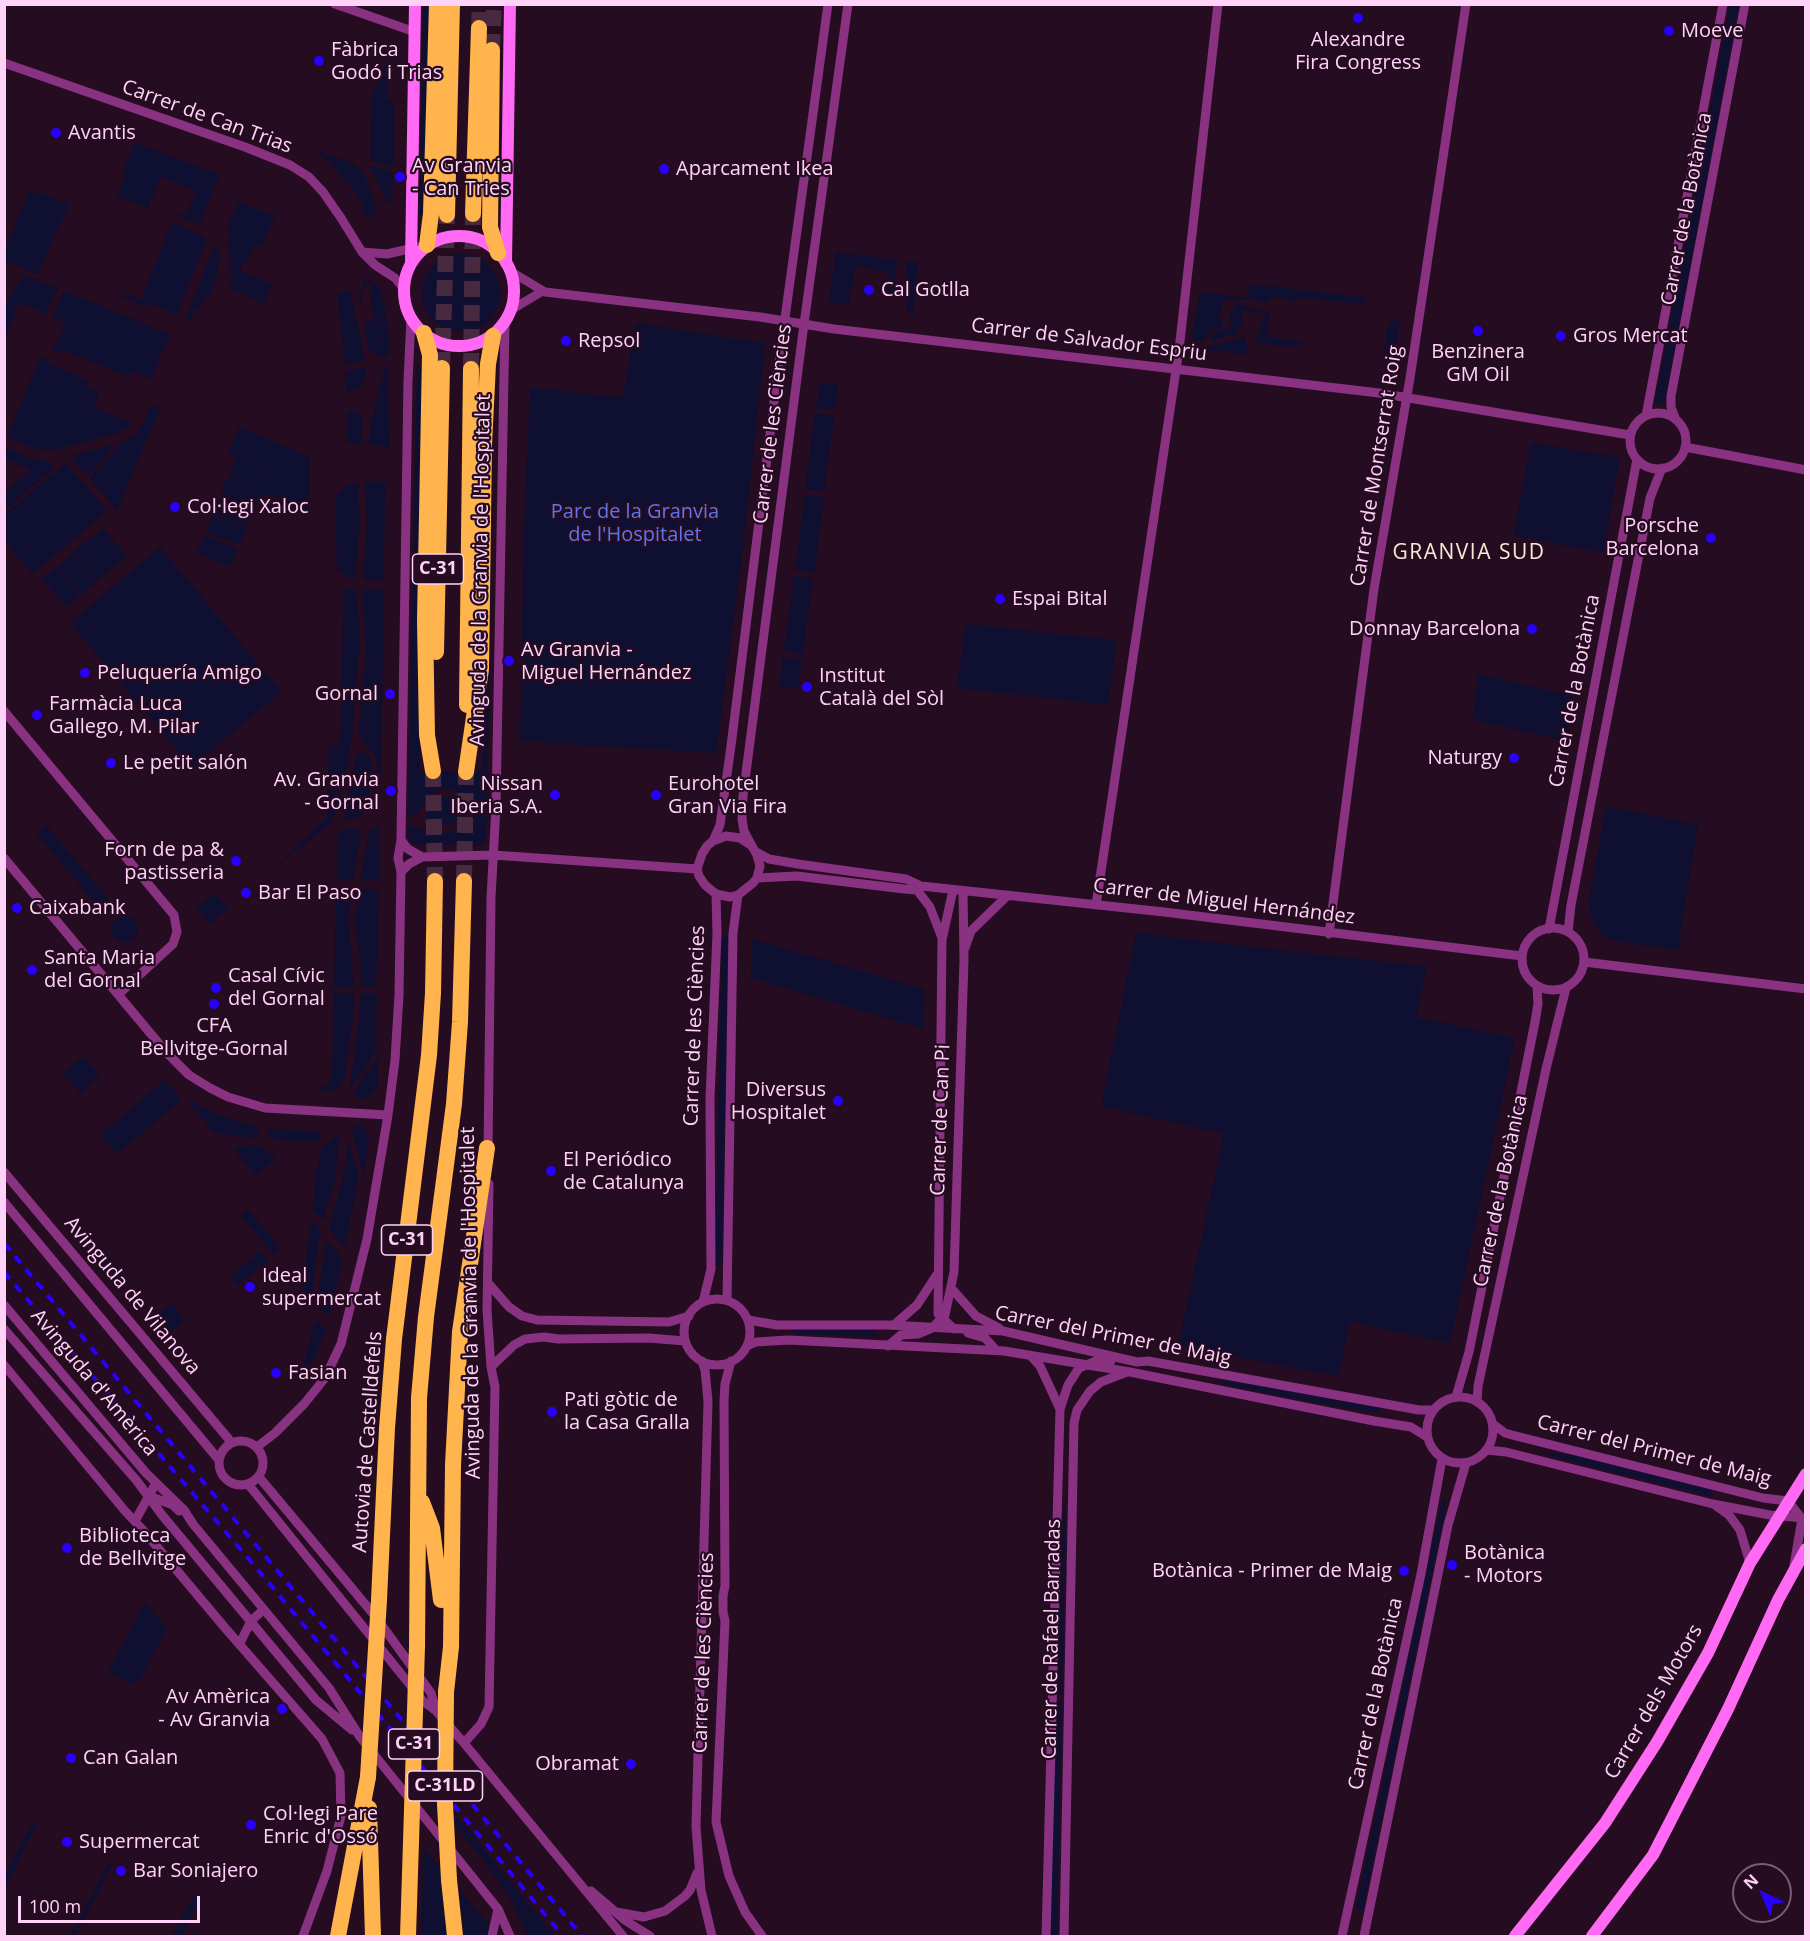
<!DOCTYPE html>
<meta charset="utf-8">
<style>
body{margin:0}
#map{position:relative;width:1810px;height:1941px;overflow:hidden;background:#260c20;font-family:"Open Sans",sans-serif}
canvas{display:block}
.frame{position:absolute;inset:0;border:6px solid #ffd2f7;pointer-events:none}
.north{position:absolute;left:1732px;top:1863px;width:60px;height:60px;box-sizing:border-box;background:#260c20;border:2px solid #7d5b76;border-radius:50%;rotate:316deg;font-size:16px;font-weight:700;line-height:24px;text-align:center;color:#ffd2f7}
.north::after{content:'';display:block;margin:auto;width:21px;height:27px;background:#2800fd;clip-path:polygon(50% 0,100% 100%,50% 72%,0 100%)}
.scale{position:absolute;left:18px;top:1896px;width:182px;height:27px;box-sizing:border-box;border:3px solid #ffd2f7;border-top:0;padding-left:8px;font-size:18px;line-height:21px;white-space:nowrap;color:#ffd2f7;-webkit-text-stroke:4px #260c20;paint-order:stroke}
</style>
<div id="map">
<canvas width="1810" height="1941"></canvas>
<div class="frame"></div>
<div class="north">N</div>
<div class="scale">100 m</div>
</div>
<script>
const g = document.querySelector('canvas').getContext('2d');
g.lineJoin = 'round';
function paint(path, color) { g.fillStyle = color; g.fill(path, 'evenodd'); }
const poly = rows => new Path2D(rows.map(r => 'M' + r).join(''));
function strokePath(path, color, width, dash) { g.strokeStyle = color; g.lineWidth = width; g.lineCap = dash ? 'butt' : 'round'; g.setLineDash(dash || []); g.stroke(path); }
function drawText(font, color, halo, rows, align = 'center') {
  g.font = font + ' "Open Sans",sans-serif'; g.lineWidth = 4.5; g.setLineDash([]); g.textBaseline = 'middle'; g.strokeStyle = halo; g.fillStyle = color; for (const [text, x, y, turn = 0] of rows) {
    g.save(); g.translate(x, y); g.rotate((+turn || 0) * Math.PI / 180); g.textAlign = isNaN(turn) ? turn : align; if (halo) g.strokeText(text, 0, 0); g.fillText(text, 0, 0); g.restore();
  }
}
const green = poly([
 [430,4,426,216,420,215,423,5],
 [1730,5,1739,5,1664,404,1655,403],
 [388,57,387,99,394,101,393,167,370,160,372,96],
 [135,143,220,174,200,224,178,216,179,213,186,215,196,191,161,177,148,208,117,196,126,174,122,172],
 [317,151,351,162,360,169,365,176,375,205,377,219,362,213,365,205,359,203,360,198,355,196,356,192,351,191,353,184,342,180,343,175,337,173,338,169,331,166,332,163,324,160,325,157,316,154],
 [370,165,393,172,392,203,388,204],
 [29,191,36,194,37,191,69,204,38,274,5,262,5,250],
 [238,202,275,216,262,247,254,245,248,262,244,261,240,271,272,284,263,305,253,298,229,288,233,276,228,274,233,262,228,260,232,248,227,246,232,234,226,232],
 [172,222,207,238,177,315,149,303,147,307,122,297,124,294,141,300],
 [215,244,220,256,216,280,209,298,205,297,200,309,196,308,191,321,186,318],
 [836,252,898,260,892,297,885,295,889,273,856,266,848,305,829,301],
 '422 293a39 39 0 1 1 78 0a39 39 0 1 1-78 0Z',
 [906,261,918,262,913,314,907,314],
 [24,275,58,288,46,314,19,303,5,340,5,304],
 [365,279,376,284,381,291,389,334,388,357,376,356,368,347,364,323,376,320,371,303,372,284,366,283,360,305,360,296],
 [1250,284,1363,297,1362,302,1371,303,1371,305,1299,297,1294,301,1270,297,1267,303,1252,299,1230,301,1226,298,1221,305,1223,308,1219,314,1223,326,1207,333,1204,342,1192,340,1199,292,1248,298],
 [64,291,170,334,151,379,132,371,129,377,62,350,60,352,53,350,66,322,53,317],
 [350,291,365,361,345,365,337,293],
 [1238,304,1270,313,1267,337,1311,342,1288,347,1256,343,1264,313,1240,310,1243,325,1237,327,1238,333,1212,341,1210,335,1232,326,1229,313],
 [1397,318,1400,319,1394,360,1386,355,1384,352,1388,325],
 [636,323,765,343,742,558,716,753,520,741,524,527,530,388,623,397],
 [1245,337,1248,355,1199,349],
 [40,357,48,360,47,363,88,380,86,386,99,392,94,407,132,423,130,426,119,433,53,450,37,449,7,438],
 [388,365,389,447,368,445,374,410,385,366],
 [417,365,426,365,420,771,482,772,484,676,487,652,490,652,487,802,474,799,452,790,439,790,427,797,418,813,408,817],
 [366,367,365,377,362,385,355,390,346,392,345,371],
 [820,383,838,385,835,410,816,408],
 [151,405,160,408,117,511,90,478,121,443,138,433],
 [347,411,355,412,361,417,362,431,360,445,347,443],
 [815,413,834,416,824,492,805,489],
 [239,427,310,457,308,515,292,503,272,496,260,495,255,508,221,494,228,476,263,489,229,475,236,457,270,470,229,453],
 [1531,443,1620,457,1603,553,1513,535],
 [115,444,88,476,71,456],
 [8,449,35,460,46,460,54,468,5,510,5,492,31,470,5,459,5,451],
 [66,463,107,511,32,574,5,541,5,514],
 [358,482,359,527,355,580,337,570,335,498,346,485],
 [365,482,385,482,384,581,363,580,367,527],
 [221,495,255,509,247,526,213,513],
 [805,495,824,497,814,573,795,570],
 [213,514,247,528,240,545,206,532],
 [103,528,127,556,97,581,73,553],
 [204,535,238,549,231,567,197,553],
 [160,547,281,692,192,767,70,623],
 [72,554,96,582,81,594,58,566],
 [57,567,80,595,66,607,42,579],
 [794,576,813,578,803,654,784,651],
 [344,588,356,590,360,638,353,725,346,776,328,775,329,745,340,745],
 [363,590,384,590,381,775,377,773,377,765,373,752,363,742,359,732,366,651],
 [966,624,1116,640,1108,705,957,688],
 [783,657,802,660,798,689,779,687],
 [1478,674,1574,696,1566,741,1473,720],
 [363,752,370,757,372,767,368,801,363,813,354,819,347,821,344,815,355,761,357,755],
 [328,790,343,791,332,822,270,873,327,818],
 [448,796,462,800,467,806,467,813,457,821,449,825,438,825,429,822,426,817,428,806,435,799],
 [1606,806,1698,825,1678,950,1614,941,1602,935,1592,921,1589,902],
 [487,811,486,837,484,843,479,846,417,845,411,842,408,838,408,825,434,831,448,832,460,828,476,814],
 [47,826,115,907,105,915,37,834],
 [379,827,379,880,360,881,368,836,373,829],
 [354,828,359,831,360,836,353,880,337,879,337,835,346,829],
 [336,888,352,889,348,917,354,987,334,987],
 [358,889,379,889,376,987,361,987,360,956,355,927],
 [215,893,228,908,209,924,196,908],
 '112 929a13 13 0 1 1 26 0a13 13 0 1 1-26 0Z',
 [1136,933,1427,967,1416,1017,1515,1038,1450,1343,1350,1322,1338,1376,1178,1346,1224,1134,1101,1106],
 [722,936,728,936,722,1265,715,1265],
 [752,939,924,989,923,1029,751,978],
 [334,993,354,994,353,1014,344,1079,338,1087,331,1092,318,1090,329,1084,332,1076],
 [361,994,377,994,375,1049,370,1061,350,1089,359,1023],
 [83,1056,98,1073,97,1078,80,1093,63,1073],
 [379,1056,377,1088,367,1099,356,1098,354,1093,356,1089],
 [165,1080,181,1100,117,1154,100,1135],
 [192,1101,220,1116,258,1127,258,1133,253,1138,214,1133,189,1103],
 [359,1124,366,1130,369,1138,364,1176,353,1134,354,1125],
 [267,1129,320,1131,322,1135,318,1140,312,1142,271,1139,267,1132],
 [336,1136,339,1137,339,1142,335,1180,323,1221,313,1209,316,1173,323,1147],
 [349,1142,359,1176,345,1247,331,1231,329,1226,342,1183],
 [244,1145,254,1145,262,1147,276,1159,256,1176,234,1150],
 [247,1209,281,1248,274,1255,240,1215],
 [314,1223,320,1230,311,1299,302,1289,310,1226],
 [86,1230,123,1273,118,1277,81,1234],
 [326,1240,339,1254,342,1263,330,1312,327,1316,321,1310,317,1302],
 [260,1251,268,1260,238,1285,231,1276],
 [171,1303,185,1320,165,1336,152,1319],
 [318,1321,325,1329,325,1332,314,1358,302,1375,313,1326],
 [793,1328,876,1329,876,1336,793,1334],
 [1234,1380,1383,1409,1373,1412,1363,1411,1214,1383,1215,1381],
 [1543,1453,1574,1455,1712,1490,1710,1496,1543,1454],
 [1442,1499,1447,1500,1363,1909,1356,1908],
 [1065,1502,1066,1507,1062,1695,1056,1695,1059,1542],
 [145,1602,167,1629,140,1679,132,1684,108,1672],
 [1055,1700,1062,1701,1057,1936,1051,1936],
 [456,1815,555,1936,527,1936,512,1901,481,1857,456,1827],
 [33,1821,37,1824,5,1889,5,1875],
 [424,1849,440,1867,447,1936,421,1936],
 [109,1862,113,1864,75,1936,70,1936],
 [459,1889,490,1926,488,1936,464,1936],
 [195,1894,202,1898,181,1936,172,1936]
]);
const highwayTunnel = poly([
 [479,28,480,4],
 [492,50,494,4],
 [442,368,447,215],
 [471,369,473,214],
 [433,771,435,881],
 [464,881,466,772]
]);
const street = poly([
 [335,4,415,32],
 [4,63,245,147,290,165,309,177,323,192,341,218,362,252,375,265,395,278,404,289],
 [362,252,387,254,427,245],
 [510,271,545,292,760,317,834,329,1379,393,1630,435],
 [511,310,541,292],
 '1630 441a28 28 0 1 1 56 0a28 28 0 1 1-56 0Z',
 [1646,416,1723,4],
 [1676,420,1671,407,1671,396,1745,4],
 [1685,447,1806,470],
 [4,711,174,915,177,932,173,944,119,994],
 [726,836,740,838,752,846,757,855,760,866,757,878,753,883,738,895,730,897,716,894,705,885,699,876,697,869,702,854,707,846,713,841,726,836],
 [401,840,408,849,422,857],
 [713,841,720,825,731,746,779,362,828,4],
 [752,846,744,831,742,819,743,796,804,324,848,4],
 [756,852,769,859,798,864,906,879,921,886,1164,912,1522,956],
 [4,858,166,1052,189,1075,210,1088,228,1097,265,1108,388,1115],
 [401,872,409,864,422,857,493,855,697,869],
 [757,878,797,876,904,889,917,890,921,886],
 [917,890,930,907,942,938],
 [953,890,942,940,938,1314,954,1329],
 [1096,905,1179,350,1218,4],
 '1522 959a31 31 0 1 1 62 0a31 31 0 1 1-62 0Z',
 [1549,929,1637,459],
 [1568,932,1571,905,1650,498,1662,468],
 [1329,934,1374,589,1410,378,1466,4],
 [965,948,971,931,1008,895],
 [1584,962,1806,989],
 [488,1152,491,898,496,806,505,322],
 [4,1172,232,1443],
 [4,1202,219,1460],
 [488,1283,509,1307,522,1316,537,1320,669,1322,689,1316],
 [951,1288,976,1316,999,1328],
 '684 1332a33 33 0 1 1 66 0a33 33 0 1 1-66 0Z',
 [727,1300,733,933,738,895],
 [703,1302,711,1269,710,1098,717,934,716,894],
 [4,1305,146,1473,184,1510,193,1524,329,1688,360,1737,498,1909,510,1936],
 [748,1320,777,1325,888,1325,1003,1331,1137,1362,1148,1361,1419,1410,1433,1410],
 [894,1325,917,1305,938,1273],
 [4,1329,137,1481,162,1515,316,1700,352,1730],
 [968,1333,985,1338,996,1350],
 [747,1346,756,1342,788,1340,1004,1351,1130,1372,1374,1421,1411,1427,1427,1437],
 [888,1346,901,1335,918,1334,932,1328,945,1315,954,1272,964,960,963,892],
 [1030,1355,1040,1366,1060,1409,1046,1936],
 [702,1361,705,1370,708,1401,696,1827,701,1890,712,1936],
 [731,1361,725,1384,724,1401,725,1586,723,1596,723,1612,725,1621,716,1822,729,1876,745,1912,762,1936],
 [4,1365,125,1511,142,1529,226,1629,322,1739,340,1773,341,1816,327,1871,303,1936],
 [491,1367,514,1345,525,1339,544,1337,558,1339,649,1338,685,1341],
 '1427 1430a33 33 0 1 1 66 0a33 33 0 1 1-66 0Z',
 [1456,1397,1469,1352,1535,1022,1538,1004,1537,986],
 [1477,1402,1478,1386,1546,1069,1566,988],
 [1060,1409,1068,1385,1079,1368,1101,1359,1111,1361],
 [1493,1424,1505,1433,1512,1435,1763,1498,1788,1501,1802,1519,1794,1565],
 '219 1463a22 22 0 1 1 44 0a22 22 0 1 1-44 0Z',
 [257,1447,275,1433,304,1404,325,1378,341,1344,367,1239,388,1115,395,1060,399,995,401,872,398,858,401,840,408,381,411,318],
 [1487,1450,1506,1452,1713,1504,1770,1515,1803,1518],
 [259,1477,375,1616,431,1693,436,1711],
 [248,1484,423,1701,436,1711,464,1743,623,1936],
 [149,1496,173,1505,179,1511],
 [1715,1505,1729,1515,1740,1530,1750,1563],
 [135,1521,156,1483],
 [240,1643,251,1621,263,1610],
 [464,1743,481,1724,489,1707,495,1387,491,1367,487,1310,489,1184],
 [591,1891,626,1921,650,1936],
 [616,1912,644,1917,665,1911,685,1896,690,1890,697,1873],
 [492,1936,498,1909],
 [1064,1936,1074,1423,1077,1410,1090,1391,1101,1382,1127,1372],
 [1342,1936,1421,1574,1442,1459],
 [1364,1936,1448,1525,1466,1463]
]);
const secondary = poly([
 '404 291a55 55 0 1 1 110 0a55 55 0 1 1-110 0Z',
 [411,263,415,4],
 [506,263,510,4],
 [1515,1936,1605,1823,1657,1742,1708,1653,1750,1563,1806,1474],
 [1592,1936,1653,1855,1728,1709,1778,1600,1806,1549]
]);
const highway = poly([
 [492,50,490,227,498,253],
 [473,214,479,28],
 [447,215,452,4],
 [427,245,431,214,437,4],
 [424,333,430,355,425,621,427,735,433,771],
 [436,652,442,368],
 [467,705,471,369],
 [466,772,481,669,484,445,488,364,493,336],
 [422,1502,432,1528,441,1600],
 [379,1600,387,1428,394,1339,429,1055,433,993,435,881],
 [417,1646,419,1398,426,1317,454,1104,460,1022,464,881],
 [446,1692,451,1647,453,1465,460,1332,487,1148],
 [369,1808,373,1936],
 [449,1880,455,1936],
 [338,1936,368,1777],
 [408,1936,411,1842]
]);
const rail = poly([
 [4,1243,582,1936],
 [4,1272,253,1564,563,1936]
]);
const highwayBridge = poly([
 [446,1692,445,1804,449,1880],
 [368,1777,379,1600],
 [411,1842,417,1646]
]);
const markers = [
 [1358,18,6,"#2800fd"],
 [1669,31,6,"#2800fd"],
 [319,61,6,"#2800fd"],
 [56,133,6,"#2800fd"],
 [664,169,6,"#2800fd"],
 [400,177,6,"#2800fd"],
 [869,290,6,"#2800fd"],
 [1478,331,6,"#2800fd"],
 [1561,336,6,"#2800fd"],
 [566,341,6,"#2800fd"],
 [175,507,6,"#2800fd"],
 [1711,538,6,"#2800fd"],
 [1000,599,6,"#2800fd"],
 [1532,629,6,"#2800fd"],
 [509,661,6,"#2800fd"],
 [85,673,6,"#2800fd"],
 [807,687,6,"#2800fd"],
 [390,694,6,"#2800fd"],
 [37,715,6,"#2800fd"],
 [1514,758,6,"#2800fd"],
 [111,763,6,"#2800fd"],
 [391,791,6,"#2800fd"],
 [555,795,6,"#2800fd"],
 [656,795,6,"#2800fd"],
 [236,861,6,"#2800fd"],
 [246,893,6,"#2800fd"],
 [17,908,6,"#2800fd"],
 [32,970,6,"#2800fd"],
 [216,988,6,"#2800fd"],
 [214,1004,6,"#2800fd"],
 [838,1101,6,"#2800fd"],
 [551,1171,6,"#2800fd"],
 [250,1287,6,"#2800fd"],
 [276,1373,6,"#2800fd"],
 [552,1412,6,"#2800fd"],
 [67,1548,6,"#2800fd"],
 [1452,1565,6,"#2800fd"],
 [1404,1571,6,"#2800fd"],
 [282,1709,6,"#2800fd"],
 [71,1758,6,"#2800fd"],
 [631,1764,6,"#2800fd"],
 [251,1825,6,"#2800fd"],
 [67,1842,6,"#2800fd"],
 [121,1871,6,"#2800fd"]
];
const shields = [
 [438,569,51],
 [407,1240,51],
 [414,1744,51],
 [445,1786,75]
];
const shieldNames = [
 ["C-31",438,569],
 ["C-31",407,1240],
 ["C-31",414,1744],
 ["C-31LD",445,1786]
];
const poiNames = [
 ["Moeve",1681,31],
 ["Alexandre",1358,40,"center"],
 ["Fira Congress",1358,63,"center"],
 ["Fàbrica",331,50],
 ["Godó i Trias",331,73],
 ["Avantis",68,133],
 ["Av Granvia",412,166],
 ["- Can Tries",412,189],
 ["Aparcament Ikea",676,169],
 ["Cal Gotlla",881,290],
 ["Gros Mercat",1573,336],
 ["Repsol",578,341],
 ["Benzinera",1478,352,"center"],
 ["GM Oil",1478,375,"center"],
 ["Col·legi Xaloc",187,507],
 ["Porsche",1699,526,"right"],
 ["Barcelona",1699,549,"right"],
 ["Espai Bital",1012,599],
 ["Donnay Barcelona",1520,629,"right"],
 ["Av Granvia -",521,650],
 ["Miguel Hernández",521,673],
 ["Peluquería Amigo",97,673],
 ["Institut",819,676],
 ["Català del Sòl",819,699],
 ["Gornal",378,694,"right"],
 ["Farmàcia Luca",49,704],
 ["Gallego, M. Pilar",49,727],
 ["Naturgy",1502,758,"right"],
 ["Le petit salón",123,763],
 ["Av. Granvia",379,780,"right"],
 ["- Gornal",379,803,"right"],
 ["Nissan",543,784,"right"],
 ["Iberia S.A.",543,807,"right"],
 ["Eurohotel",668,784],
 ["Gran Via Fira",668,807],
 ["Forn de pa &",224,850,"right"],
 ["pastisseria",224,873,"right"],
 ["Bar El Paso",258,893],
 ["Caixabank",29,908],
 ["Santa Maria",44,958],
 ["del Gornal",44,981],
 ["Casal Cívic",228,976],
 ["del Gornal",228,999],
 ["CFA",214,1026,"center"],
 ["Bellvitge-Gornal",214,1049,"center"],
 ["Diversus",826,1090,"right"],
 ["Hospitalet",826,1113,"right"],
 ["El Periódico",563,1160],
 ["de Catalunya",563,1183],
 ["Ideal",262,1276],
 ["supermercat",262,1299],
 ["Fasian",288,1373],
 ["Pati gòtic de",564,1400],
 ["la Casa Gralla",564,1423],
 ["Biblioteca",79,1536],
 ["de Bellvitge",79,1559],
 ["Botànica",1464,1553],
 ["- Motors",1464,1576],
 ["Botànica - Primer de Maig",1392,1571,"right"],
 ["Av Amèrica",270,1697,"right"],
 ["- Av Granvia",270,1720,"right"],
 ["Can Galan",83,1758],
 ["Obramat",619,1764,"right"],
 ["Col·legi Pare",263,1814],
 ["Enric d'Ossó",263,1837],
 ["Supermercat",79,1842],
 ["Bar Soniajero",133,1871]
];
const streetNames = [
 ["Carrer de Can Trias",207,117,20],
 ["Carrer de la Botànica",1687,209,-79],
 ["Carrer de Salvador Espriu",1089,340,7],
 ["Carrer de les Ciències",773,424,-83],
 ["Carrer de Montserrat Roig",1377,466,-81],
 ["Avinguda de la Granvia de l'Hospitalet",481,570,-89],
 ["Carrer de la Botànica",1575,691,-79],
 ["Carrer de Miguel Hernández",1224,902,7],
 ["Carrer de les Ciències",695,1026,-88],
 ["Carrer de Can Pi",941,1120,-88],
 ["Carrer de la Botànica",1501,1191,-78],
 ["Avinguda de Vilanova",132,1296,50],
 ["Avinguda de la Granvia de l'Hospitalet",471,1303,-91],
 ["Carrer del Primer de Maig",1113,1336,11],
 ["Avinguda d'Amèrica",94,1383,50],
 ["Autovia de Castelldefels",368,1442,-86],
 ["Carrer del Primer de Maig",1654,1451,14],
 ["Carrer de Rafael Barradas",1052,1639,-89],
 ["Carrer de les Ciències",704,1653,-88],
 ["Carrer de la Botànica",1376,1694,-78],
 ["Carrer dels Motors",1654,1702,-60]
];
const parkNames = [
 ["Parc de la Granvia",635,512],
 ["de l'Hospitalet",635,535]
];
const neighbourhoodNames = [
 ["GRANVIA SUD",1469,553]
];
paint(green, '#0f0f31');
strokePath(highwayTunnel, '#472a40', 16, [16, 8]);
strokePath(street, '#8a3282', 9);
strokePath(secondary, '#ff69f3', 12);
strokePath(highway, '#ffb44d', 16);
strokePath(rail, '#2800fd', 4, [9, 8]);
strokePath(highwayBridge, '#ffb44d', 16);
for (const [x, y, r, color] of markers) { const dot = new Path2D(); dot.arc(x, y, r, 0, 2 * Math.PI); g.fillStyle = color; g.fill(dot); strokePath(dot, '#260c20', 2); }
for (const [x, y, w] of shields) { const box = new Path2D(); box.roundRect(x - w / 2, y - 15, w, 30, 4.5); g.fillStyle = '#260c20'; g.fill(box); strokePath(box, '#ffd2f7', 1.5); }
drawText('bold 18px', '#ffd2f7', null, shieldNames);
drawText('20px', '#ffd2f7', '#260c20', poiNames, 'left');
drawText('20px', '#ffd2f7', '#260c20', streetNames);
drawText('20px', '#5a76ed', '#260c20', parkNames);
g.letterSpacing = '1.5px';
drawText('21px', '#ffe6d4', '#260c20', neighbourhoodNames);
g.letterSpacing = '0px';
</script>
